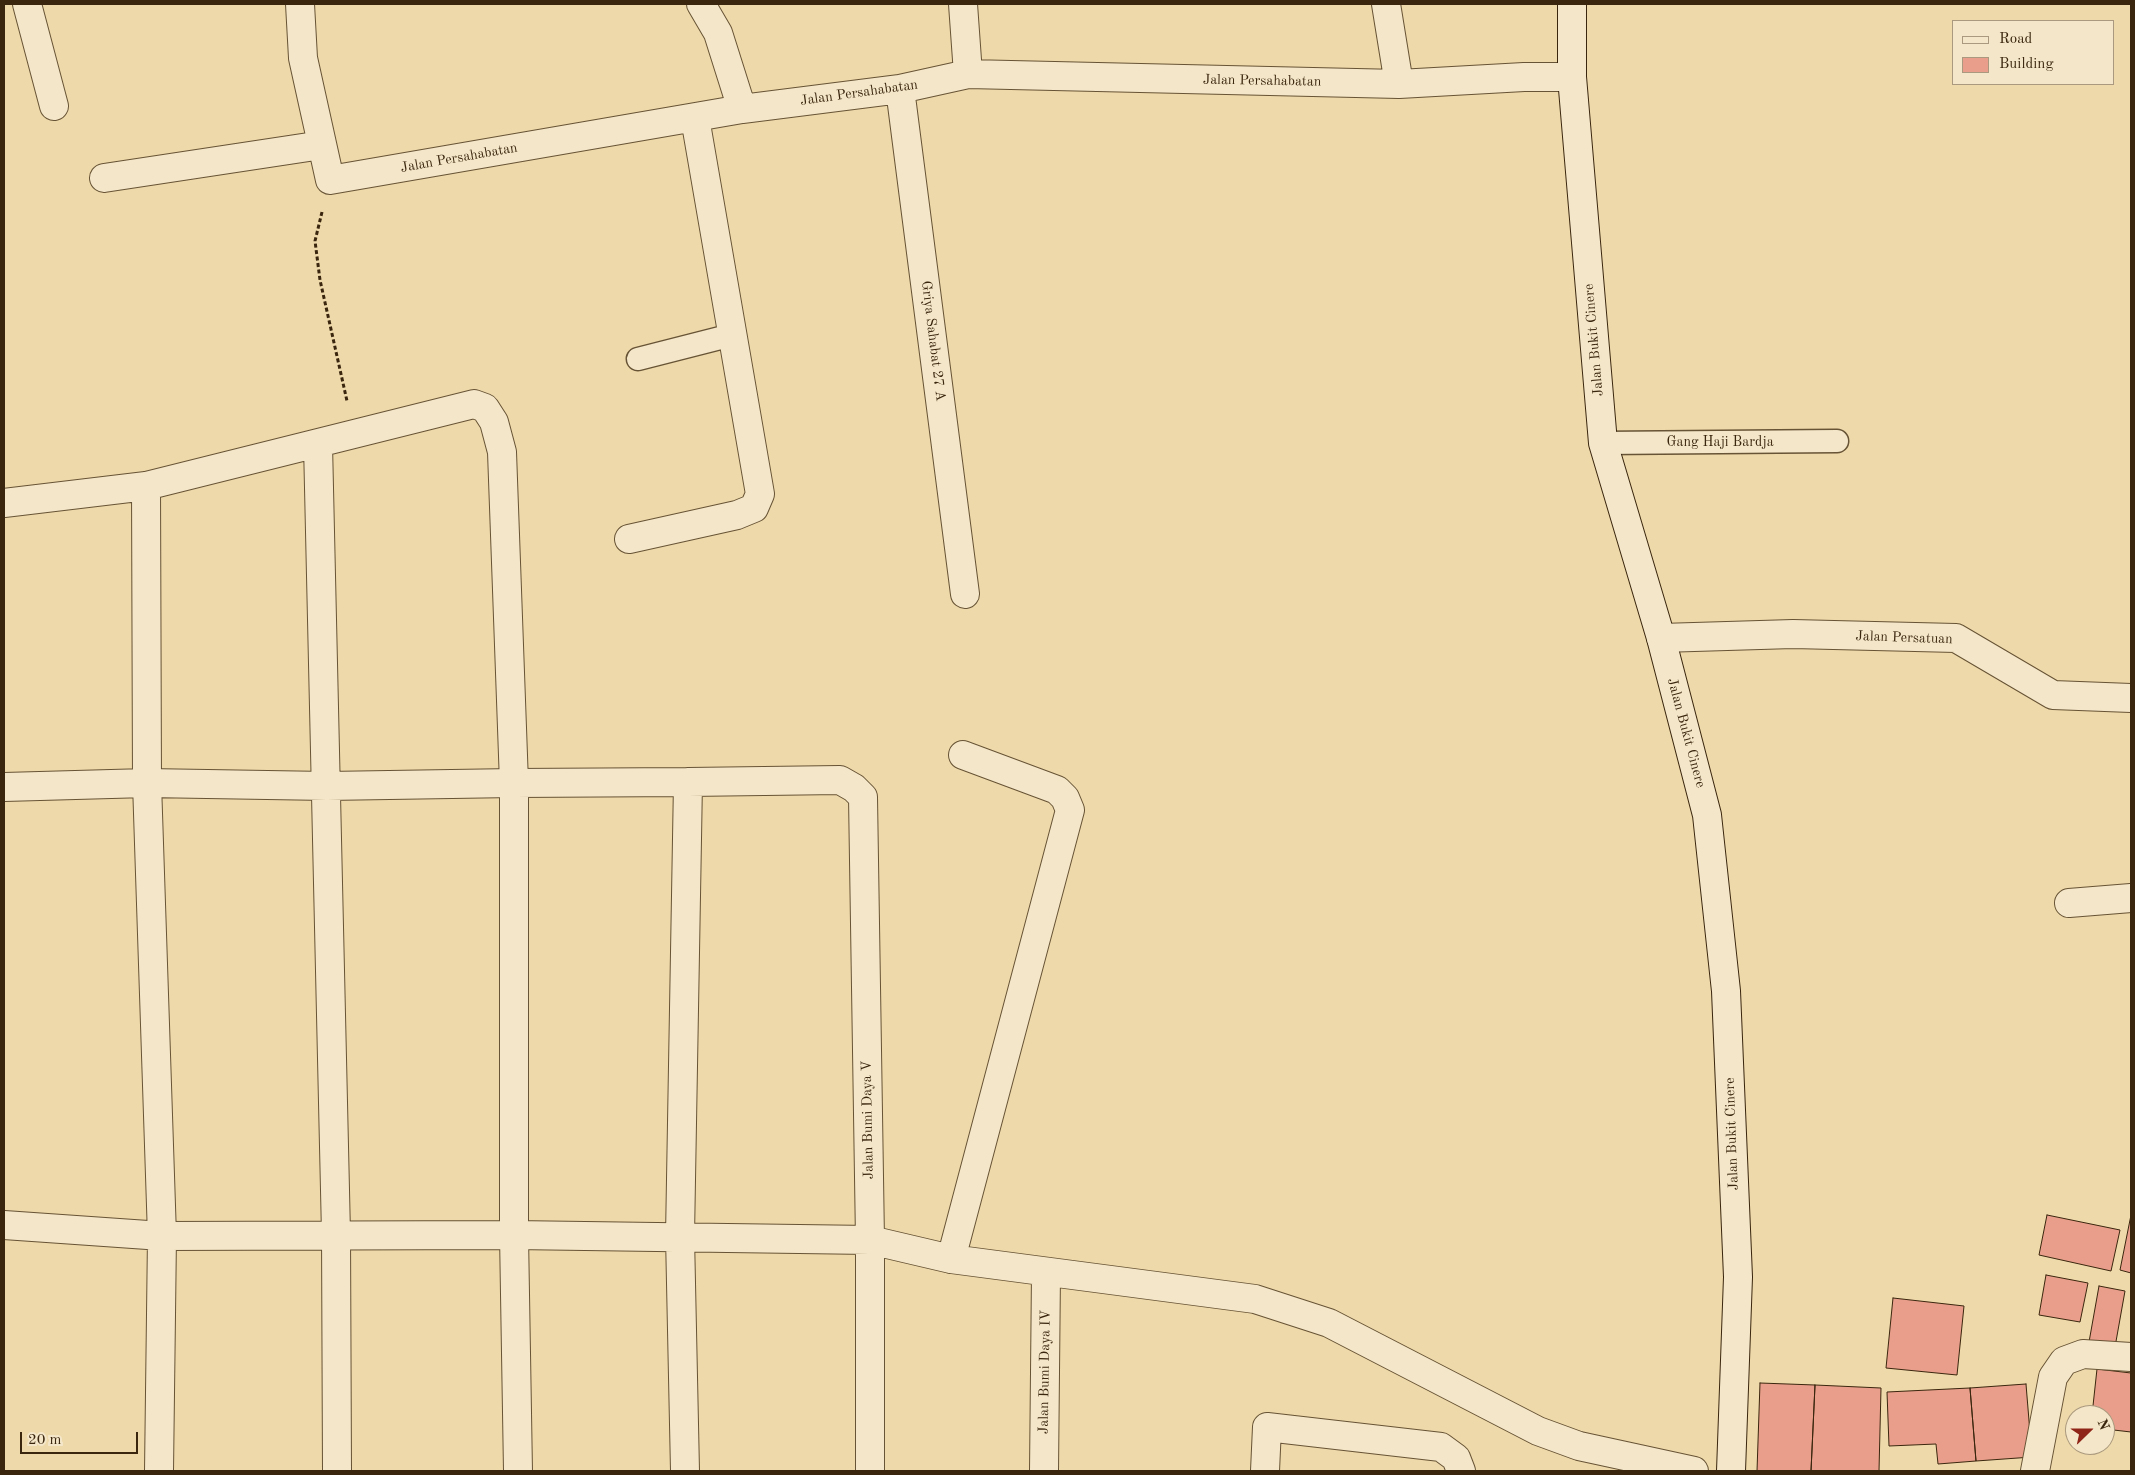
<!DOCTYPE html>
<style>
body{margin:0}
#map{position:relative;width:2135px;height:1475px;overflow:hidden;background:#eed9aa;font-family:"Old Standard TT",serif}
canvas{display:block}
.frame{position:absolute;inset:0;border:5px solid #3a260e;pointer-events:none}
.legend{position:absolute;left:1952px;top:20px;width:162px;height:65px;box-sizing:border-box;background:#f4e6c8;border:1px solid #aa997e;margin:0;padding:6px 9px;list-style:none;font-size:15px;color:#3a260e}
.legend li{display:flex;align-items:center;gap:10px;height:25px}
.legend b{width:25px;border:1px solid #aa997e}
.north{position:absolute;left:2065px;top:1405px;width:50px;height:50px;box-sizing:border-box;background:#f4e6c8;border:1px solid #aa997e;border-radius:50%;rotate:68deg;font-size:14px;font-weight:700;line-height:20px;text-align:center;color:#3a260e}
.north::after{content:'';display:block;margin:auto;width:18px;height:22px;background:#8f2418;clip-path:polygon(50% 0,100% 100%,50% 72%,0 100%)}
.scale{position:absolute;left:20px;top:1432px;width:118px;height:22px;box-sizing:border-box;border:2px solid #3a260e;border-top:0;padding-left:6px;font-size:15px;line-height:18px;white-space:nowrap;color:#3a260e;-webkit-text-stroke:4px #f4e6c8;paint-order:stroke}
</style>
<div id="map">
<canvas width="2135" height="1475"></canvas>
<div class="frame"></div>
<ul class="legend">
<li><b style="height:6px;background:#f4e6c8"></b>Road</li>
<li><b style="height:14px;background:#e89e8a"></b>Building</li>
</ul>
<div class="north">N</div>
<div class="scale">20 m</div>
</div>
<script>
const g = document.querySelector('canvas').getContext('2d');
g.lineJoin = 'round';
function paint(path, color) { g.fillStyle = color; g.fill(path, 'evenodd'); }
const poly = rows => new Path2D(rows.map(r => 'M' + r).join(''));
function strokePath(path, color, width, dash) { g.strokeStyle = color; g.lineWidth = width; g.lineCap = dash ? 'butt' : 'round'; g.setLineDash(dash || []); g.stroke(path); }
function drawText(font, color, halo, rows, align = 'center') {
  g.font = font + ' "Old Standard TT",serif'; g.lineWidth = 5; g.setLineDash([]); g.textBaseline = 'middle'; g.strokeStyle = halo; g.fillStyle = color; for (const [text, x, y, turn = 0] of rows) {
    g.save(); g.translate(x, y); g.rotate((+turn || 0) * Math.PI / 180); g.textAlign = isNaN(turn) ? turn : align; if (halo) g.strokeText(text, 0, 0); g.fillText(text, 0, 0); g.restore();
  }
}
const building = poly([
 [2047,1215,2120,1230,2111,1271,2039,1255,2047,1215],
 [2131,1215,2131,1273,2120,1270,2131,1215],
 [2046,1275,2088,1283,2080,1322,2039,1315,2046,1275],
 [2099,1286,2125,1291,2115,1347,2089,1342,2099,1286],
 [1893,1298,1964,1306,1957,1375,1886,1368,1893,1298],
 [2097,1369,2131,1373,2131,1432,2105,1429,2105,1415,2092,1415,2097,1369],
 [1760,1383,1815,1385,1811,1471,1757,1471,1760,1383],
 [2026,1384,2032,1457,1976,1461,1970,1388,2026,1384],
 [1815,1385,1881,1388,1879,1471,1811,1471,1815,1385],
 [1970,1388,1976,1461,1938,1464,1936,1444,1889,1446,1887,1392,1970,1388]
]);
const path = poly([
 [322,212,315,241,320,280,347,401]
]);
const service = poly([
 [638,359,732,335],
 [1603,443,1837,441]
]);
const minor = poly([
 [27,4,54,106],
 [300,4,303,58,330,180,742,109,900,89,968,74,1399,84,1524,77,1572,77],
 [701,4,718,33,742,109],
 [963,4,968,74],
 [1386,4,1399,84],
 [900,89,965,594],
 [104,178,322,145],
 [318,444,336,1234,337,1471],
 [146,486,147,783,162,1236,159,1471],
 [4,503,146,486,474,404,485,408,494,422,502,452,514,783,688,782,680,1236,685,1471],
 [629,539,737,515,754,508,760,494,695,118],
 [1661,638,1793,634,1956,638,2053,695,2131,698],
 [688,782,840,780,854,788,863,797,870,1240,870,1471],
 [4,787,147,783,327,786,514,783,514,1235,518,1471],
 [2069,903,2131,898],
 [4,1225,162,1236,514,1235,870,1240,951,1259,1255,1299,1329,1323,1538,1431,1579,1446,1694,1471],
 [951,1259,1070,810,1065,798,1057,790,963,755],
 [1044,1471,1046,1273],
 [1265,1471,1267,1427,1441,1447,1456,1458,1461,1471],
 [2035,1471,2053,1377,2064,1361,2083,1354,2131,1357]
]);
const secondary = poly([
 [1572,4,1572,77,1603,443,1661,638,1707,815,1726,991,1738,1277,1731,1471]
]);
const streetNames = [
 ["Jalan Persahabatan",1262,81,1],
 ["Jalan Persahabatan",859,93,-8],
 ["Jalan Persahabatan",459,158,-10],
 ["Jalan Bukit Cinere",1594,340,-95],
 ["Griya Sahabat 27 A",933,341,83],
 ["Gang Haji Bardja",1720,442],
 ["Jalan Persatuan",1904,638,2],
 ["Jalan Bukit Cinere",1686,733,75],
 ["Jalan Bumi Daya V",868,1120,-91],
 ["Jalan Bukit Cinere",1732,1134,-92],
 ["Jalan Bumi Daya IV",1045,1372,-89]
];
paint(building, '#e89e8a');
strokePath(building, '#3a260e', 1);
strokePath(service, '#675335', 25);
strokePath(minor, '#675335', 30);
strokePath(secondary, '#3a260e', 30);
strokePath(path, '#3a260e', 3, [4, 2.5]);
strokePath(service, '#f4e6c8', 22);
strokePath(minor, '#f4e6c8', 28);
strokePath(secondary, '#f4e6c8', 28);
drawText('14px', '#3a260e', '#f4e6c8', streetNames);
</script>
